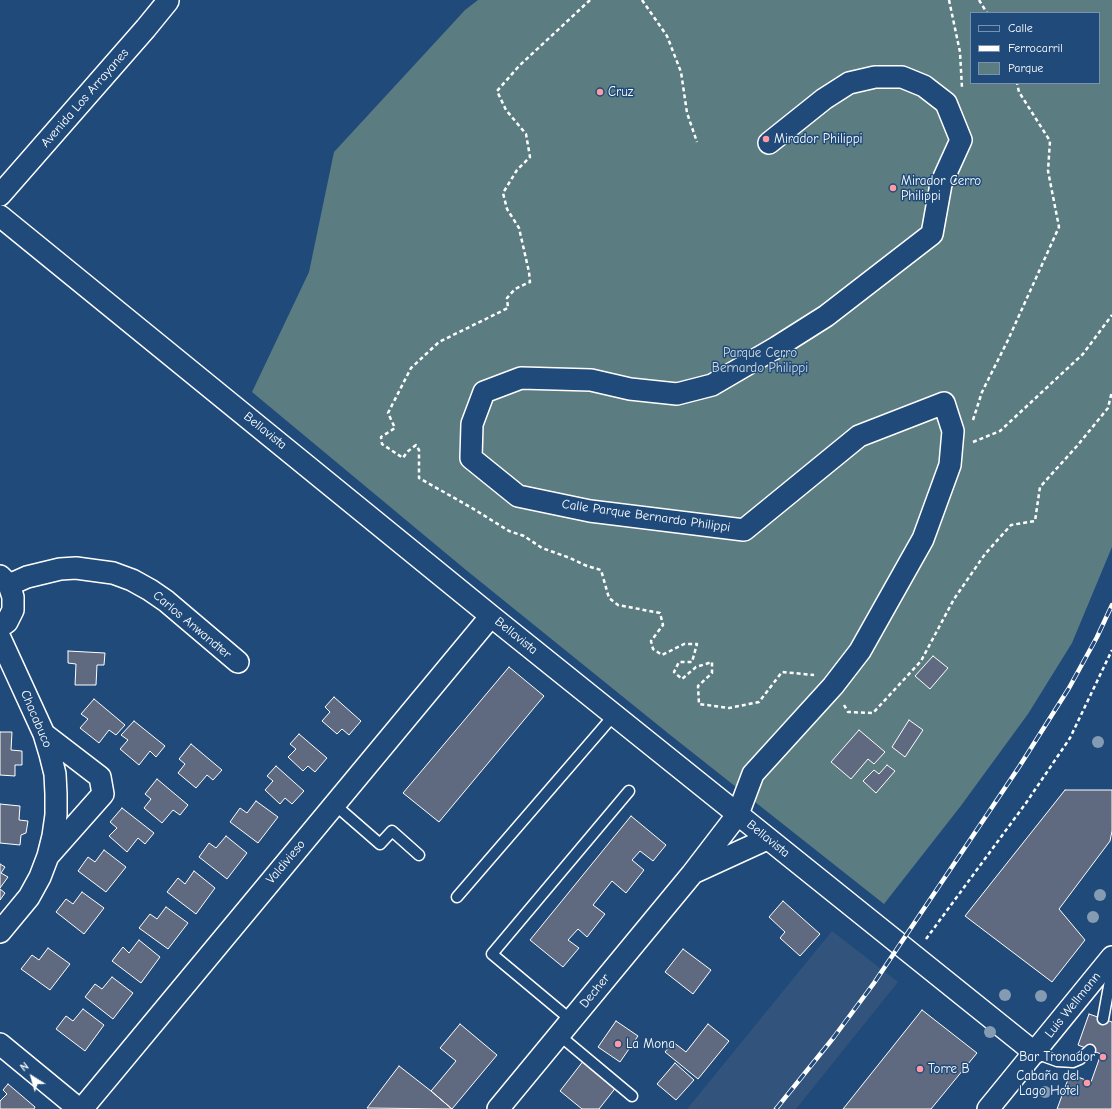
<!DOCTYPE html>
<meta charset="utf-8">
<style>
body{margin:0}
#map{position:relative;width:1112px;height:1109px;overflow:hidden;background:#1f4a7a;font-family:"Comic Neue",sans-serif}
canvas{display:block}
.legend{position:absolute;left:970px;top:12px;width:130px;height:72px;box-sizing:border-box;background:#1f4a7a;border:1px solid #7992af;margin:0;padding:5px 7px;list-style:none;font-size:12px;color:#fff}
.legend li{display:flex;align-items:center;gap:8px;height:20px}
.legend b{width:20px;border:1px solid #7992af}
.north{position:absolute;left:12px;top:1057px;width:40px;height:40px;-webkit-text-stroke:3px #1f4a7a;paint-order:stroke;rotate:323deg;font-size:11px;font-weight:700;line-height:16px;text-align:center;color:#fff}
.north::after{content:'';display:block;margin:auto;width:14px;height:18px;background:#fff;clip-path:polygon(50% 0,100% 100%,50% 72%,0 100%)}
</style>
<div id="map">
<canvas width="1112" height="1109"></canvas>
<ul class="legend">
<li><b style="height:5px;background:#1f4a7a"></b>Calle</li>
<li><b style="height:5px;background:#fff"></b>Ferrocarril</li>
<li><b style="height:11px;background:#5b7c81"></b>Parque</li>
</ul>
<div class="north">N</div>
</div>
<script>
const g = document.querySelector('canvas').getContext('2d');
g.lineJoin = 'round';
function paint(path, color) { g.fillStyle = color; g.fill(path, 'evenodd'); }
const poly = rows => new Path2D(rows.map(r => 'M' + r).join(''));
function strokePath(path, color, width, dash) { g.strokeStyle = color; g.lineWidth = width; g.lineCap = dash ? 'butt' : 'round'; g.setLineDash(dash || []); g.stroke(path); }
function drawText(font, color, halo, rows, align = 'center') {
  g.font = font + ' "Comic Neue",sans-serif'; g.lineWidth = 3; g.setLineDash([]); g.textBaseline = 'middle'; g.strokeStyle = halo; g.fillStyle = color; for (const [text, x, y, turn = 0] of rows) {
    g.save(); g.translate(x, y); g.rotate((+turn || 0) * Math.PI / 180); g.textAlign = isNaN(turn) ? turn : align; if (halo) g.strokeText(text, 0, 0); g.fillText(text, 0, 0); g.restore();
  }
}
const built = poly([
 [832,931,898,982,796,1109,687,1109]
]);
const green = poly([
 [478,0,1112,0,1112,547,1072,643,1028,714,960,807,884,904,669,734,466,570,252,392,309,272,334,152,465,10],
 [971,13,1099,13,1099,83,971,83]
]);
const building = poly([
 [68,651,105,653,104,665,97,665,96,685,75,685,76,664,68,663,68,651],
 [933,656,948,668,930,689,915,676,933,656],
 [509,667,544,696,439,822,403,793,509,667],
 [334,697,361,721,349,735,342,729,337,734,322,721,330,712,325,707,334,697],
 [94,699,125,725,116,735,109,730,99,743,80,728,88,719,81,714,94,699],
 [909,720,923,730,905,757,892,747,909,720],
 [134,721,165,746,156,757,150,751,139,765,120,749,128,740,121,735,134,721],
 [859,730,885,752,874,764,868,759,851,779,831,762,859,730],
 [0,732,12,732,11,750,22,751,22,765,15,765,15,776,0,775,0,732],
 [299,734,327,758,315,772,308,766,303,771,288,757,296,749,290,744,299,734],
 [191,744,222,770,213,780,207,775,196,788,178,773,185,764,179,759,191,744],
 [887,765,895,771,876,793,863,781,874,770,879,774,887,765],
 [276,766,304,791,292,804,285,798,280,804,265,790,273,781,267,776,276,766],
 [157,779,188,805,180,815,173,810,162,823,144,808,151,799,145,794,157,779],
 [1065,790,1112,790,1112,831,1110,841,1059,909,1085,940,1052,982,965,916,1065,790],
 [256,801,278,817,258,843,230,822,240,808,247,813,256,801],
 [0,804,20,806,19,820,28,821,26,833,21,835,20,845,0,843,0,804],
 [122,808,154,833,145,844,138,838,127,852,109,836,117,828,110,822,122,808],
 [631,816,666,845,653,861,640,851,632,860,644,870,626,893,612,881,593,905,605,914,587,937,578,929,568,940,579,948,563,967,530,940,631,816],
 [226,836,247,853,227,879,199,857,209,843,216,848,226,836],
 [104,850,126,867,106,892,78,871,88,857,95,862,104,850],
 [0,864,5,867,1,873,8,877,0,888,0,864],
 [194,871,215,888,196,914,167,892,178,878,185,884,194,871],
 [0,889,5,893,0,900,0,889],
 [82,892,104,908,84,934,56,912,66,899,73,904,82,892],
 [783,901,820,934,800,956,780,938,785,932,769,917,783,901],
 [166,907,188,923,168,949,139,928,150,914,157,919,166,907],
 [139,940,160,957,141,983,112,961,123,947,129,953,139,940],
 [48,948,70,964,50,990,21,969,32,955,39,960,48,948],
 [683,949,711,970,693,994,665,972,683,949],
 [112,977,133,993,113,1019,85,997,95,984,102,989,112,977],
 [83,1009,104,1025,85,1051,56,1029,66,1016,73,1021,83,1009],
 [922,1010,977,1053,931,1109,843,1109,922,1010],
 [1089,1014,1112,1022,1112,1109,1057,1109,1070,1074,1091,1082,1101,1054,1078,1045,1089,1014],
 [616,1021,638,1036,620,1062,598,1047,616,1021],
 [460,1024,497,1055,452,1109,431,1091,456,1061,440,1048,460,1024],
 [708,1024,729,1041,698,1079,665,1052,673,1042,686,1052,708,1024],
 [584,1060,617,1086,599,1109,582,1109,560,1091,584,1060],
 [675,1063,694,1080,676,1100,657,1084,675,1063],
 [399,1066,431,1091,452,1109,367,1108,399,1066],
 [8,1084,35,1107,34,1109,0,1109,0,1101,7,1094,3,1090,8,1084]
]);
const path = poly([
 [590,0,519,66,497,91,506,110,526,134,530,157,517,170,503,193,507,209,519,228,529,272,530,282,515,289,507,298,508,308,439,342,411,368,388,413,395,428,381,437,382,444,403,458,407,452,416,445,419,450,419,478,472,508,509,531,524,536,542,548,570,558,587,566,601,570,609,598,618,605,660,613,663,625,651,641,653,649,662,655,684,644,697,644,692,662,679,662,674,672,682,679,696,667,712,662,712,673,698,686,699,704,729,708,759,702,782,672,814,675],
 [642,0,667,36,681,72,687,113,697,142],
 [949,0,960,52,962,88],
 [979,0,987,13],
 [973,420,982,392,1008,340,1059,227,1048,171,1050,141,1019,92,1017,83],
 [973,442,1000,431,1083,354,1112,315],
 [844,705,848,712,873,713,921,661,954,599,985,554,1011,525,1035,521,1040,487,1077,446,1108,408,1112,391],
 [926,939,1026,803,1070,738,1112,650]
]);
const service = poly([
 [334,804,380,844,392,831,419,855],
 [457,897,614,715],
 [1103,1019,1112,970],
 [571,1020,492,954,629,791],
 [559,1035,632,1096],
 [1035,1053,1057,1061,1073,1062,1080,1059,1090,1050]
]);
const minor = poly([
 [0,195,146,28,168,1,167,0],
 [0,216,491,616,1035,1053],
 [0,576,9,585,13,597,13,610,7,622,0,627],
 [9,585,27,577,60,569,76,568,113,573,132,580,150,590,166,601,238,662],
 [0,638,44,734,50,754,55,774,56,794,56,815,53,836,48,856,40,877,29,897,0,932],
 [44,734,100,777,103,794,49,855],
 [695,872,767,839],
 [0,1044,79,1109],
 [82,1109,491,616],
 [498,1109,692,874,738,814,753,774,833,686,860,651,923,539,950,465,953,431,944,403,859,436,744,530,590,511,518,496,471,458,472,424,484,392,521,378,591,380,630,389,677,394,712,385,777,347,826,316,932,234,941,184,961,140,946,103,924,86,902,77,875,77,849,83,824,99,769,143],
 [988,1109,1112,957]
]);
const rail = poly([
 [776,1109,834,1037,874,983,1019,767,1069,688,1097,637,1112,605]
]);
const trees = [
 [1098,742],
 [1100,895],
 [1093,917],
 [1005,995],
 [1041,996],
 [990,1032],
 [1045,1092]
];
const markers = [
 [600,92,4,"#ff9aa2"],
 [766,139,4,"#ff9aa2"],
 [893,188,4,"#ff9aa2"],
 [618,1044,4,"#ff9aa2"],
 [1103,1057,4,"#ff9aa2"],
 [920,1069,4,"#ff9aa2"],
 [1087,1083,4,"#ff9aa2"]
];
const poiNames = [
 ["Cruz",608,92],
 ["Mirador Philippi",774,139],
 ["Mirador Cerro",901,181],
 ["Philippi",901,196],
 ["La Mona",626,1044],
 ["Bar Tronador",1095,1057,"right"],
 ["Torre B",928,1069],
 ["Cabaña del",1079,1076,"right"],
 ["Lago Hotel",1079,1091,"right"]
];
const streetNames = [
 ["Avenida Los Arrayanes",85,98,-49],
 ["Bellavista",265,431,39],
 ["Calle Parque Bernardo Philippi",646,516,8],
 ["Carlos Anwandter",192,625,40],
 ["Bellavista",516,636,39],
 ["Chacabuco",36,719,67],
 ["Bellavista",768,839,39],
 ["Valdivieso",286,862,-50],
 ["Decher",595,991,-51],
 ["Luis Wellmann",1073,1005,-51]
];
const parkNames = [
 ["Parque Cerro",760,353],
 ["Bernardo Philippi",760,368]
];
paint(built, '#32547c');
paint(green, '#5b7c81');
paint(building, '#5f6a80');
strokePath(building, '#fff', 1);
strokePath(service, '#fff', 13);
strokePath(minor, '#fff', 24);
strokePath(path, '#fff', 2.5, [4, 3]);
strokePath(service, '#1f4a7a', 10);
strokePath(minor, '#1f4a7a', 21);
strokePath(rail, '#fff', 4.5);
strokePath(rail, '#1f4a7a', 3, [9]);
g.fillStyle = '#849bb2';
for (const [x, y] of trees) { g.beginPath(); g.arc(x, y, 6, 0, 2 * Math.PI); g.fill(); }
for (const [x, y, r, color] of markers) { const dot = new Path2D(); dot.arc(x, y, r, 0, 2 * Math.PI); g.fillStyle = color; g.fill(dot); strokePath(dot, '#1f4a7a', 1.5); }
drawText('13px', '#fff', '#1f4a7a', poiNames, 'left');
drawText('13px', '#fff', '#1f4a7a', streetNames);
drawText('13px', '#d6dee0', '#1f4a7a', parkNames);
</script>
